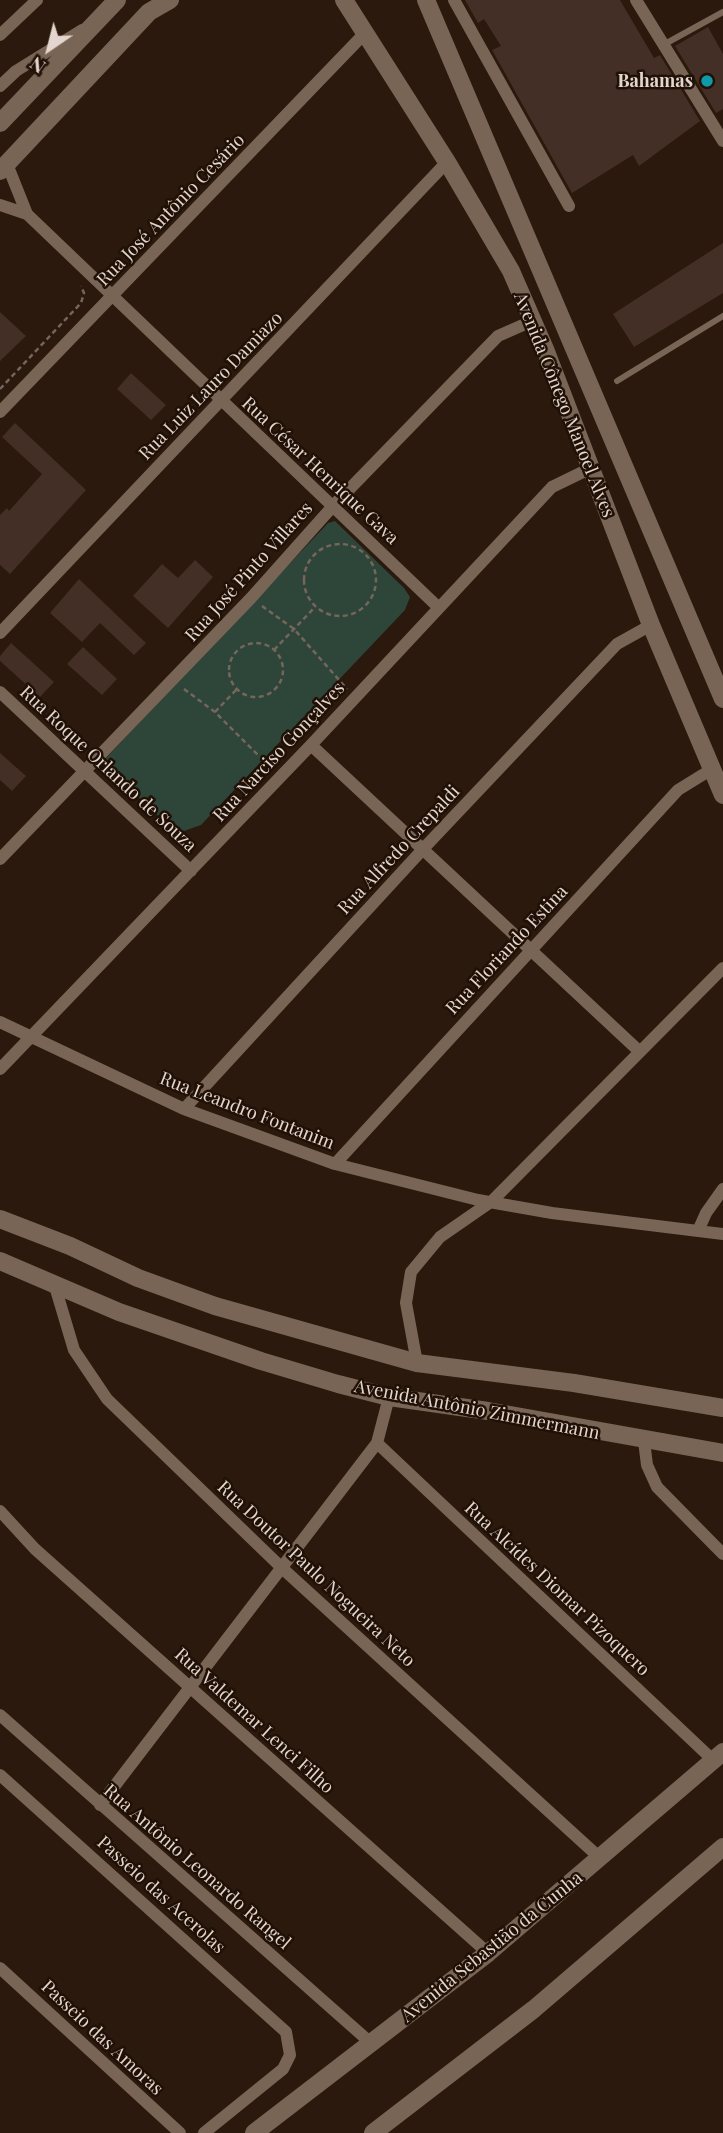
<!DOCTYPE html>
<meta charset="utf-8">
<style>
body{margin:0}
#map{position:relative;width:723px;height:2133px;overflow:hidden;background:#2a190c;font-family:"Playfair Display",serif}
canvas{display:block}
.north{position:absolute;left:14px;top:14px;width:70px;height:70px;-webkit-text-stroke:5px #201005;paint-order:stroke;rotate:215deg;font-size:19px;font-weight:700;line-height:28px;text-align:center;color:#e2d6ce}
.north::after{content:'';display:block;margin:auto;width:24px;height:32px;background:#e2d6ce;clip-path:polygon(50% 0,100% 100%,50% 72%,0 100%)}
</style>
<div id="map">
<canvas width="723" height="2133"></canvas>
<div class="north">N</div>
</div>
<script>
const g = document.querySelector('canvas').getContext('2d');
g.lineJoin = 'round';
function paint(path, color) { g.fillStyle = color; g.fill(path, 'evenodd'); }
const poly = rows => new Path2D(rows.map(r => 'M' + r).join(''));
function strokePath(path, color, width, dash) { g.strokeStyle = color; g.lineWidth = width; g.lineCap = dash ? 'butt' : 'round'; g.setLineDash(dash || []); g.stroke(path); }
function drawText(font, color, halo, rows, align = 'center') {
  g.font = font + ' "Playfair Display",serif'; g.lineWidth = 5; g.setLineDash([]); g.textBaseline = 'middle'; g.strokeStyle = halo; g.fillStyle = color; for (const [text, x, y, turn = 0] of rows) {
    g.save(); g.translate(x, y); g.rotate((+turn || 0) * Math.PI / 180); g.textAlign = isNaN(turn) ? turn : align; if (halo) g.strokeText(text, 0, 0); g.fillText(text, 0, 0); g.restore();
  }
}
const green = poly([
 [335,521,404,588,410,597,405,610,201,825,184,831,171,828,105,766,106,758,328,523]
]);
const building = poly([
 [465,0,620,0,654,58,660,55,700,121,639,166,633,155,572,193,492,50,501,46,484,19,478,23],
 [708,27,723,54,723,109,716,113,675,46],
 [723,243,723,293,634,347,613,314],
 [0,312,26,336,0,361],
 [131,373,166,405,151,420,117,389],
 [15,423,86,490,10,574,0,565,0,515,7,508,9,511,42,474,2,437],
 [195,560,213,577,168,628,133,596,162,564,178,578],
 [79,579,146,643,134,655,100,623,82,642,50,613],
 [11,643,54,682,40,697,0,661,0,656],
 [83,647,117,679,102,695,67,664],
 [0,753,26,776,12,791,0,780]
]);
const path = poly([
 [0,389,81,303,84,293,81,286],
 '304 580a36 36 0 1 1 72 0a36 36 0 1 1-72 0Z',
 [262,606,294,629,347,689],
 '229 670a27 27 0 1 1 54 0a27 27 0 1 1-54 0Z',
 [274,650,315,607],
 [184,689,215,712,270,767],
 [215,712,237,689]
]);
const lane = poly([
 [663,45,723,12],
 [617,381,723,316]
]);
const street = poly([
 [454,0,569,206],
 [636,0,723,141],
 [0,35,37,0],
 [0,86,16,71,82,30],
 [7,164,27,214],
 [0,205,27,214,438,607],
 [0,412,366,32],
 [0,633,447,162],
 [0,692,191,871],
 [311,745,639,1051],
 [0,859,251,598,333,506,498,336,532,321],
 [0,1022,184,1109,335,1164,478,1200,552,1213,723,1234],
 [0,1069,311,745,552,487,589,469],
 [184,1109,424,848,617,644,651,625],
 [335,1164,678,790,712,769],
 [698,1231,706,1213,723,1189],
 [54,1283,74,1350,107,1399,282,1568,600,1858],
 [417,1363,406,1303,411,1272,440,1237,492,1201,723,968],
 [644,1441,647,1465,657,1487,723,1554],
 [377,1443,713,1760],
 [0,1511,35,1549,488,1953],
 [0,1715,372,2044],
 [0,1775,286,2032,290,2055,283,2069,204,2133],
 [100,1805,377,1443,389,1397],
 [0,1968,180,2133]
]);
const secondary = poly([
 [344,0,447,162,511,271,545,349,651,625,723,795],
 [426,0,723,699],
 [0,123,117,0],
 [0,171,149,12,170,0],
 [0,1219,70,1246,138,1278,215,1306,417,1363,574,1383,723,1408],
 [0,1261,119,1312,261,1361,338,1384,389,1397,488,1411,723,1453],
 [254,2133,488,1953,723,1752],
 [373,2133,534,2009,723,1847]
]);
const markers = [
 [707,81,7,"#0f9aa8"]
];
const poiNames = [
 ["Bahamas",693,81]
];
const streetNames = [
 ["Rua José Antônio Cesário",171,210,-46],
 ["Rua Luiz Lauro Damiazo",211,386,-46],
 ["Avenida Cônego Manoel Alves",564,405,68],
 ["Rua César Henrique Gava",320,471,43],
 ["Rua José Pinto Villares",249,572,-48],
 ["Rua Narciso Gonçalves",279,752,-47],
 ["Rua Roque Orlando de Souza",108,769,43],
 ["Rua Alfredo Crepaldi",399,850,-47],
 ["Rua Floriando Estina",507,950,-47],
 ["Rua Leandro Fontanim",247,1111,21],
 ["Avenida Antônio Zimmermann",477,1410,11],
 ["Rua Doutor Paulo Nogueira Neto",316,1574,43],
 ["Rua Alcídes Diomar Pizoquero",557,1589,43],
 ["Rua Valdemar Lenci Filho",254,1721,42],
 ["Rua Antônio Leonardo Rangel",197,1867,41],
 ["Passeio das Acerolas",161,1895,42],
 ["Avenida Sebastião da Cunha",492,1947,-39],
 ["Passeio das Amoras",102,2038,43]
];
paint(green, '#2e4539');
paint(building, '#442f26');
strokePath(path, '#75665c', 2.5, [5, 3.5]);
strokePath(lane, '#796556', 6);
strokePath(street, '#796556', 12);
strokePath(secondary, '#796556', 18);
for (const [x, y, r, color] of markers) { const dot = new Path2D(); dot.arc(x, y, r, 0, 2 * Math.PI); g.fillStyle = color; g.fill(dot); strokePath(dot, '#201005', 2.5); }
drawText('bold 18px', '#e2d6ce', '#201005', poiNames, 'right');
drawText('18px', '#e2d6ce', '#201005', streetNames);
</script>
